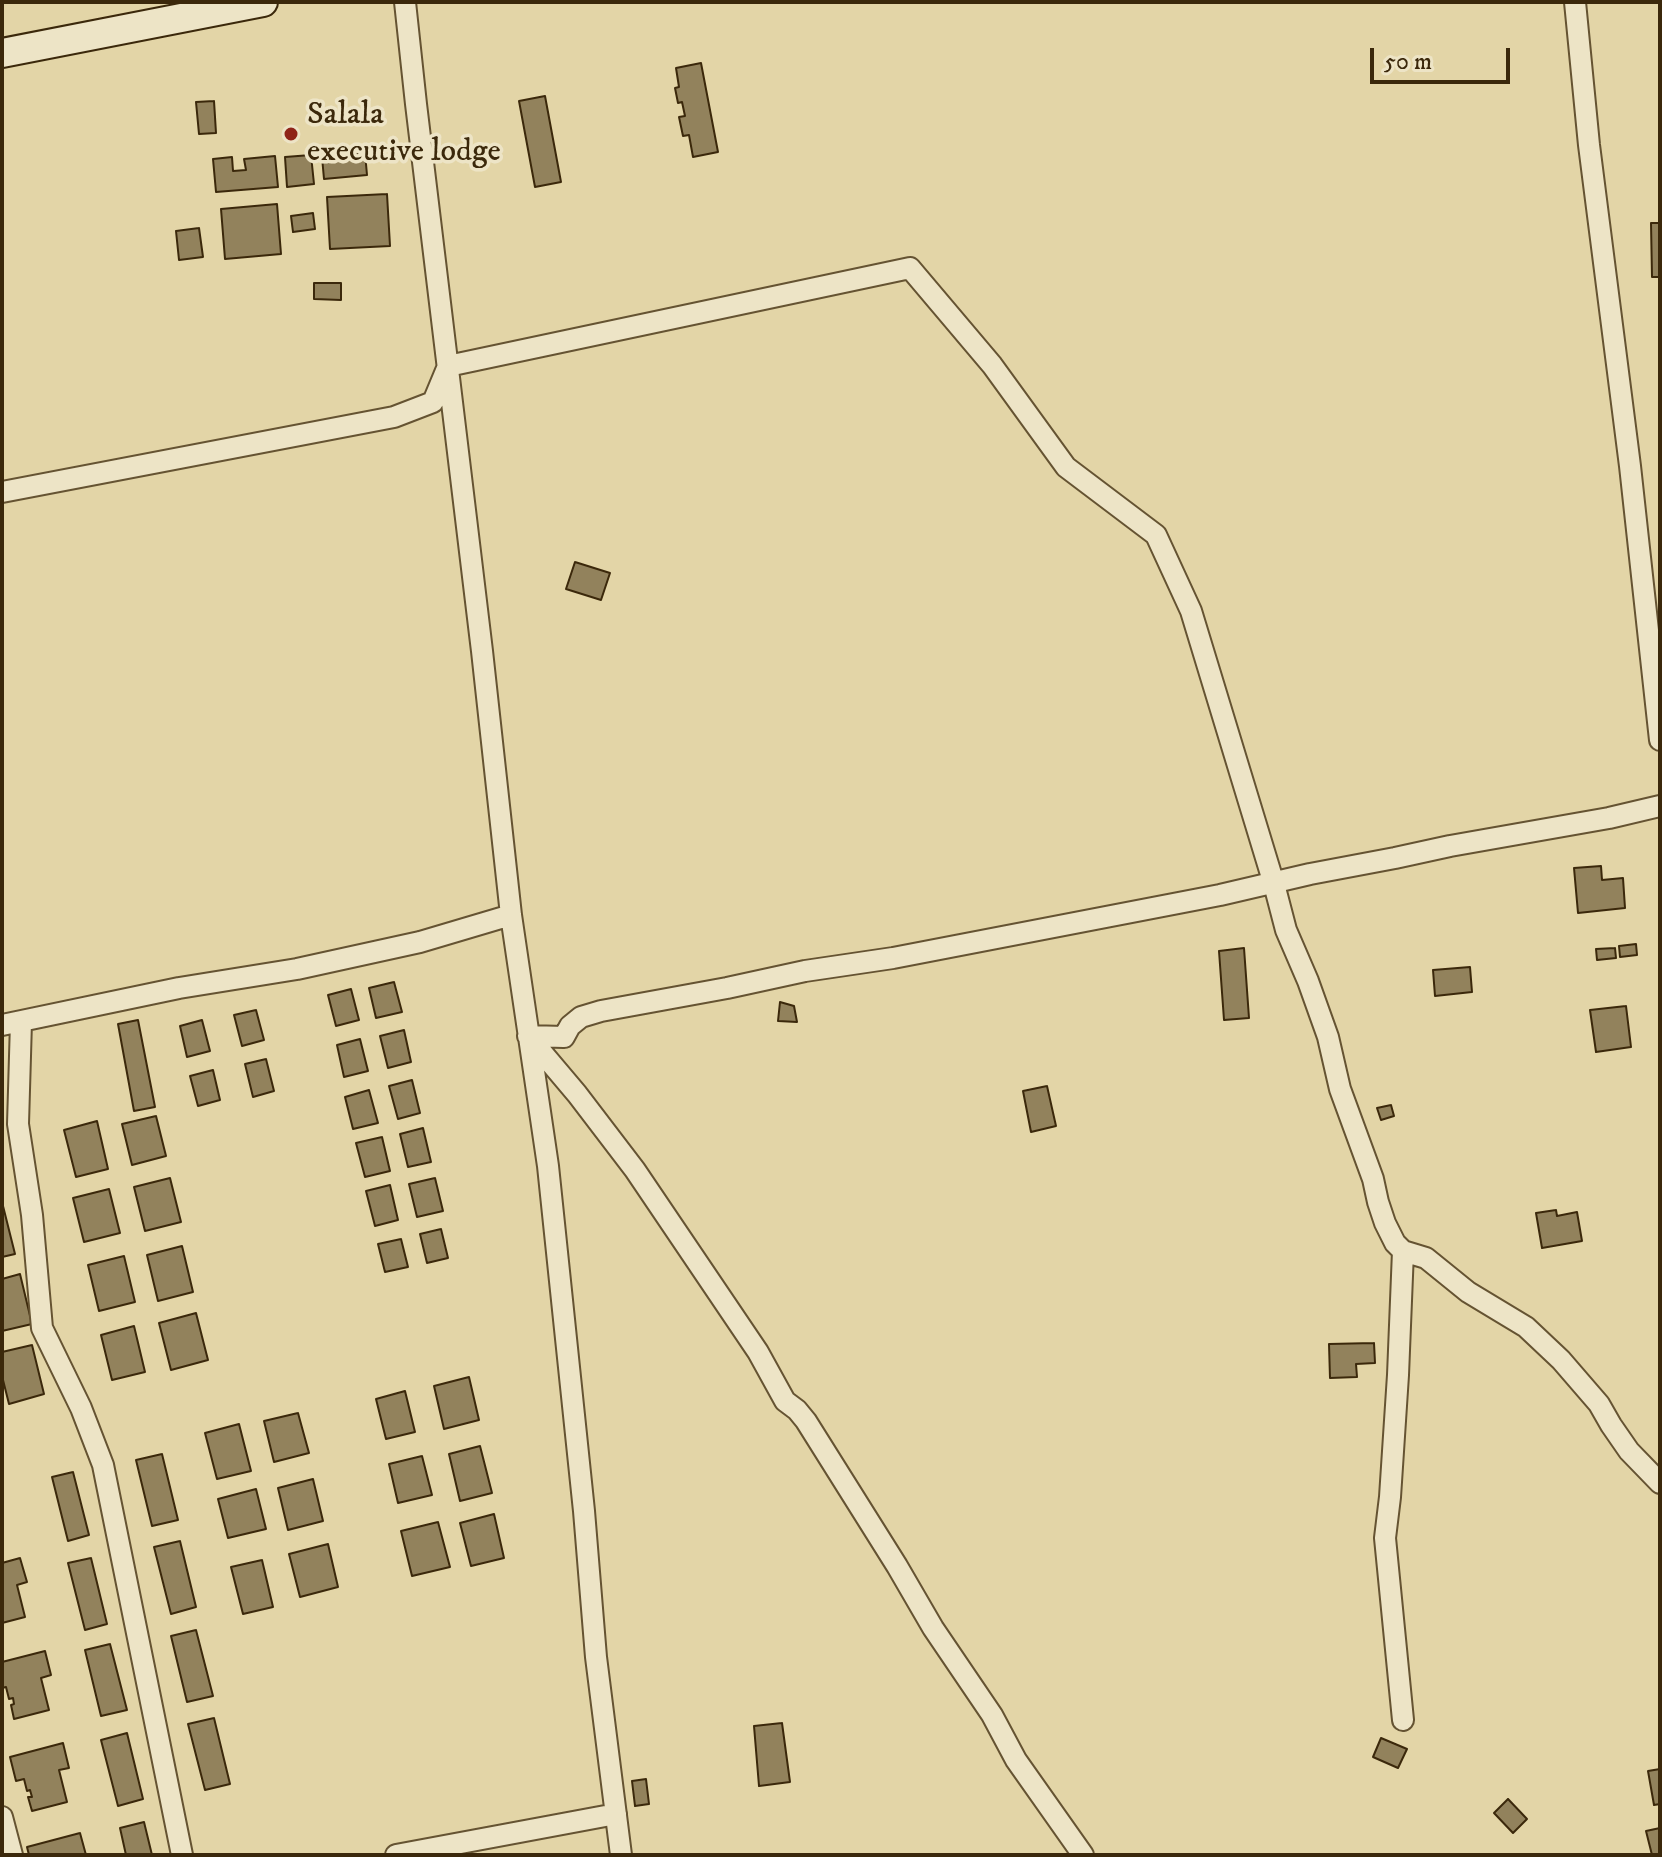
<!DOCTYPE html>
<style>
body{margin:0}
#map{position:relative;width:1662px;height:1857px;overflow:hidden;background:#e3d5a7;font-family:"IM FELL DW Pica",serif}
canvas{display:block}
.frame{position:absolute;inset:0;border:4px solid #3b280b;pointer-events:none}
.scale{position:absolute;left:1370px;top:48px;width:140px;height:36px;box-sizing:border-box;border:4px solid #3b280b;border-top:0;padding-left:10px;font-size:24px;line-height:28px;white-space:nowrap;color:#3b280b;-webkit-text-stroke:6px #ede4c6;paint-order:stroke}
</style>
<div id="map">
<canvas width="1662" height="1857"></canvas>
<div class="frame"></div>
<div class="scale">50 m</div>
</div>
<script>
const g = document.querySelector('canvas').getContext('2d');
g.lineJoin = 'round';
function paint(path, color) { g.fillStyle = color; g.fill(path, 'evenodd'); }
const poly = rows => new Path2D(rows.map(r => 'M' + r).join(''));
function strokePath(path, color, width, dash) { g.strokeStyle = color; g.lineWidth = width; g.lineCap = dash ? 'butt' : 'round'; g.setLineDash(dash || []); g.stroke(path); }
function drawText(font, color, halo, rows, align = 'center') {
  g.font = font + ' "IM FELL DW Pica",serif'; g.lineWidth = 7; g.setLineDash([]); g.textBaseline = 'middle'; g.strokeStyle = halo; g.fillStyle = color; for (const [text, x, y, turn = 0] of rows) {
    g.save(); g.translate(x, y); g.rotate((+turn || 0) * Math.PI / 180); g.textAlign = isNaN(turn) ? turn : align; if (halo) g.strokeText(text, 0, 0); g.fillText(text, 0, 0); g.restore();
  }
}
const building = poly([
 [701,63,718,152,693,157,689,135,683,136,679,117,685,116,682,102,678,103,675,88,679,87,676,68,701,63],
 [545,96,561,182,535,187,519,101,545,96],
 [214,101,216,133,199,134,196,102,214,101],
 [365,153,367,175,324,179,322,157,365,153],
 [311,155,314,184,287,187,285,157,311,155],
 [275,156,278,187,216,192,213,159,232,157,233,171,246,170,244,159,275,156],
 [387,194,390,246,330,249,327,197,387,194],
 [277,204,281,254,225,259,221,209,277,204],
 [313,213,315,229,293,232,291,216,313,213],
 [1651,223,1660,223,1660,277,1652,277,1651,223],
 [199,228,203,257,179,260,176,231,199,228],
 [314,283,341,283,341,300,314,299,314,283],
 [575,562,610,573,601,600,566,589,575,562],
 [1601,866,1602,880,1623,878,1625,908,1578,913,1574,868,1601,866],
 [1636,944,1637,955,1620,957,1619,946,1636,944],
 [1244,948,1249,1018,1224,1020,1219,951,1244,948],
 [1615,948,1616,958,1597,960,1596,949,1615,948],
 [1470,967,1472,992,1435,996,1433,970,1470,967],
 [394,982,402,1012,376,1018,369,988,394,982],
 [351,989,359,1020,336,1026,328,995,351,989],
 [780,1002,794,1006,797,1022,778,1021,780,1002],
 [1626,1006,1631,1047,1596,1052,1590,1010,1626,1006],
 [256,1010,264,1040,242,1046,234,1015,256,1010],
 [138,1020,155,1107,134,1111,118,1024,138,1020],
 [202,1020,210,1051,187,1057,180,1026,202,1020],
 [404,1030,411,1062,388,1068,380,1036,404,1030],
 [360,1039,368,1071,344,1077,337,1045,360,1039],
 [266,1059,274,1091,253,1097,245,1064,266,1059],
 [213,1070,220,1100,198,1106,190,1076,213,1070],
 [412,1080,420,1113,398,1119,389,1086,412,1080],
 [1047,1086,1056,1126,1031,1132,1023,1091,1047,1086],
 [369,1090,378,1123,353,1129,345,1097,369,1090],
 [1391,1105,1394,1116,1381,1120,1377,1108,1391,1105],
 [156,1116,166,1156,132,1165,122,1124,156,1116],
 [97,1121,108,1169,76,1177,64,1130,97,1121],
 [423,1128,431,1162,408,1167,400,1134,423,1128],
 [382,1137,390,1171,365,1177,356,1143,382,1137],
 [170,1178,181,1222,145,1231,134,1187,170,1178],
 [435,1178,443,1211,417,1217,409,1184,435,1178],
 [390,1185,398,1220,375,1226,366,1191,390,1185],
 [109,1189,120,1233,84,1242,73,1198,109,1189],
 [3,1206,15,1254,2,1257,2,1207,3,1206],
 [1556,1210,1557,1216,1577,1212,1582,1241,1542,1248,1536,1213,1556,1210],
 [441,1229,448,1258,427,1263,420,1234,441,1229],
 [401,1239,408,1267,385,1272,378,1244,401,1239],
 [182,1246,193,1292,158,1301,147,1255,182,1246],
 [124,1256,135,1302,99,1311,88,1265,124,1256],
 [20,1274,32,1324,2,1331,2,1279,20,1274],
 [196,1313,208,1360,171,1370,159,1323,196,1313],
 [134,1326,145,1372,112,1380,101,1335,134,1326],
 [1374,1343,1375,1363,1356,1364,1357,1377,1330,1378,1329,1344,1374,1343],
 [32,1345,44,1394,9,1404,2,1376,2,1352,32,1345],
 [469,1377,479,1420,444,1429,434,1386,469,1377],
 [405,1391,415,1432,386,1439,376,1399,405,1391],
 [298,1413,309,1453,274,1462,264,1421,298,1413],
 [239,1424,251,1471,217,1479,205,1433,239,1424],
 [480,1446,492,1493,460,1501,449,1454,480,1446],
 [162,1454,178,1520,152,1526,136,1460,162,1454],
 [422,1456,432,1495,398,1503,389,1464,422,1456],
 [73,1472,89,1535,68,1541,52,1477,73,1472],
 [313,1479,323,1521,288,1530,278,1488,313,1479],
 [256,1489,266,1529,228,1538,218,1499,256,1489],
 [494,1514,504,1558,471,1566,460,1523,494,1514],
 [438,1522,450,1567,412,1576,401,1531,438,1522],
 [180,1541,196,1607,171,1614,154,1547,180,1541],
 [328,1544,338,1587,300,1597,289,1554,328,1544],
 [20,1558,27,1582,17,1585,25,1617,2,1623,2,1563,20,1558],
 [91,1558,107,1624,85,1630,68,1563,91,1558],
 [262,1560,273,1607,243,1614,231,1567,262,1560],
 [196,1630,213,1696,187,1702,171,1636,196,1630],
 [110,1644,127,1710,101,1716,85,1650,110,1644],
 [45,1651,51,1675,41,1678,49,1710,14,1719,11,1705,14,1704,13,1698,9,1699,6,1687,2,1688,2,1662,45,1651],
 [214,1718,230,1784,205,1790,188,1724,214,1718],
 [782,1723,790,1782,759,1786,754,1726,782,1723],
 [127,1733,143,1799,118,1806,101,1740,127,1733],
 [1381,1738,1407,1749,1398,1768,1373,1757,1381,1738],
 [63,1743,69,1768,59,1770,67,1802,32,1811,28,1797,32,1797,30,1790,27,1791,24,1779,16,1781,10,1757,63,1743],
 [1660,1769,1660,1804,1654,1805,1648,1771,1660,1769],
 [646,1779,649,1804,635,1806,632,1781,646,1779],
 [1508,1799,1527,1819,1513,1833,1494,1813,1508,1799],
 [144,1822,152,1855,126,1855,120,1828,144,1822],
 [1660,1828,1660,1855,1652,1855,1646,1831,1660,1828],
 [80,1833,86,1855,29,1855,27,1847,80,1833]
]);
const street = poly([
 [405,2,416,104,482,651,511,915,548,1166,584,1511,596,1657,621,1855],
 [1575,2,1589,145,1630,466,1660,740],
 [2,492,394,417,433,402,448,366,910,268,992,365,1066,467,1156,535,1191,611,1274,884,1286,930,1308,981,1328,1037,1340,1089,1373,1179,1378,1202,1385,1223,1395,1243,1403,1251,1426,1258,1468,1292,1526,1327,1561,1360,1599,1404,1611,1425,1629,1451,1660,1483],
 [21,1022,18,1124,32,1215,42,1328,81,1408,103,1465,182,1855],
 [2,1025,179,988,297,969,420,942,511,915],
 [528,1036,564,1037,570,1026,581,1017,601,1011,727,988,805,971,893,958,1220,895,1310,874,1395,858,1450,846,1609,818,1660,806],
 [528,1036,577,1094,635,1170,758,1352,785,1401,797,1410,806,1421,897,1566,933,1628,992,1715,1016,1760,1083,1855],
 [1403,1720,1385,1538,1390,1497,1398,1375,1403,1251],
 [2,1817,12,1855],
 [396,1855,616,1814]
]);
const secondary = poly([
 [2,53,263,2]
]);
const markers = [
 [291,134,8,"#8f2418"]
];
const poiNames = [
 ["Salala",307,116],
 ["executive lodge",307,153]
];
paint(building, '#92825c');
strokePath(building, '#3b280b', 2);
strokePath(street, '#655332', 24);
strokePath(secondary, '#3b280b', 32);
strokePath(street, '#ede4c6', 20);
strokePath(secondary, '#ede4c6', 28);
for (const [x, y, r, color] of markers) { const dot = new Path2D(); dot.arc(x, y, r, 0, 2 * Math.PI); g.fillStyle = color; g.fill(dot); strokePath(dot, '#ede4c6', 3); }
drawText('32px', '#3b280b', '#ede4c6', poiNames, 'left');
</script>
